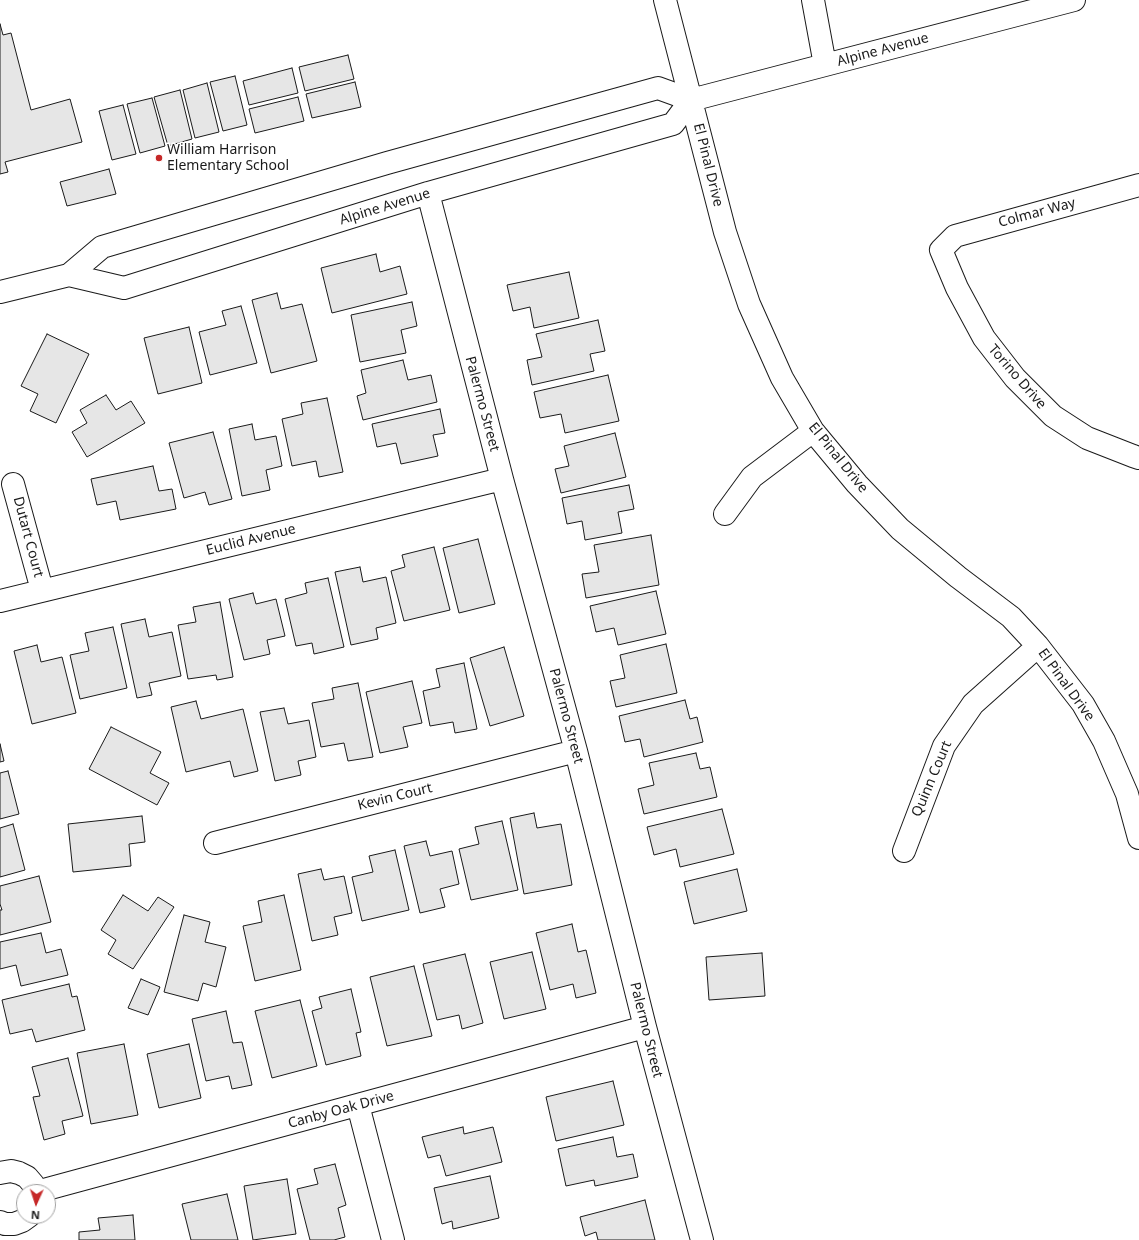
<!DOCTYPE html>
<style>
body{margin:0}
#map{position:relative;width:1139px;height:1240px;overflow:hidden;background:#fff;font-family:"Noto Sans",sans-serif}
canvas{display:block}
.north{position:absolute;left:16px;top:1184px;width:40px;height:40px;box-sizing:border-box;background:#fff;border:1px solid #a3a3a3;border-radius:50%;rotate:183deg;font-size:11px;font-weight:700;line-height:16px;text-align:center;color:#1a1a1a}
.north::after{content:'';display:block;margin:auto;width:14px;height:18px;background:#c62828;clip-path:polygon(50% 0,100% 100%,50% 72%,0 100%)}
</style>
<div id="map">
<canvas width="1139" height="1240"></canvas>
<div class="north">N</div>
</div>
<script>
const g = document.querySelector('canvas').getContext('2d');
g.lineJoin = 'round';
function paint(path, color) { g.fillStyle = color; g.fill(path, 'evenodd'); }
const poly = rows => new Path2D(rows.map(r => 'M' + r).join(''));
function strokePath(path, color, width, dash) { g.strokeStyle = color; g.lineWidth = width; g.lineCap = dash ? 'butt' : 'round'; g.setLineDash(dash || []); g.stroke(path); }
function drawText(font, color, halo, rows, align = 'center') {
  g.font = font + ' "Noto Sans",sans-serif'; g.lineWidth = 3; g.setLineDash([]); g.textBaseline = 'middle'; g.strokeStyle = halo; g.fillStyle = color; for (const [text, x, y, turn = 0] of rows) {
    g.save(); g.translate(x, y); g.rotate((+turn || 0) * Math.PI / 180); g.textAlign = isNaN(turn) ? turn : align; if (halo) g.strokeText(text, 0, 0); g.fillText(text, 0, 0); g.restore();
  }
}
const building = poly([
 [0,24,3,35,11,33,31,110,70,99,82,142,5,162,8,172,0,174,0,24],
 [348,55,354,79,305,91,299,67,348,55],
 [292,68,298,93,249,105,243,81,292,68],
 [235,76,247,125,223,131,210,82,235,76],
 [355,82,361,107,312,118,306,94,355,82],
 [207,83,219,132,195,138,183,90,207,83],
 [180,90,192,139,168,146,154,97,180,90],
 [298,97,304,121,255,133,249,109,298,97],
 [152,98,165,146,140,153,127,104,152,98],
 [123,105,136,154,112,160,99,111,123,105],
 [109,169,116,194,67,206,60,182,109,169],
 [376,254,380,272,400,266,407,294,332,313,321,268,376,254],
 [569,272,579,318,534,328,530,307,513,311,507,285,569,272],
 [277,293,281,309,302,304,317,361,271,373,252,300,277,293],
 [412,302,417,326,401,330,406,353,360,362,351,315,412,302],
 [241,306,257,363,210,375,199,332,226,325,222,311,241,306],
 [598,320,605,351,590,354,594,371,532,385,527,360,542,357,536,334,598,320],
 [189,327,202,383,158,394,144,338,189,327],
 [47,334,89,354,56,423,30,411,38,394,21,386,47,334],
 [403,360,408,380,431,375,437,402,363,420,357,396,366,393,361,370,403,360],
 [608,375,619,421,565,433,561,414,540,418,534,392,608,375],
 [106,395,116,410,131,401,145,423,87,457,72,432,87,423,80,410,106,395],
 [327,398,343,472,319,477,316,461,292,466,282,419,303,414,301,403,327,398],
 [440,409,445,433,433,435,438,456,401,464,396,443,377,447,372,424,440,409],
 [252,424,255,440,276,436,282,466,266,470,270,490,242,496,229,429,252,424],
 [213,432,232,499,209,505,205,492,184,498,169,443,213,432],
 [615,433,626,477,561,493,555,469,569,466,564,446,615,433],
 [153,466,159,491,172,489,176,509,120,520,116,501,97,505,91,479,153,466],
 [629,485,634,509,618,512,622,533,585,540,582,521,567,524,562,498,629,485],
 [651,535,659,585,586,598,582,574,599,572,594,545,651,535],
 [478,539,495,604,459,613,443,548,478,539],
 [434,547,450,610,404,621,391,571,405,567,402,555,434,547],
 [360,567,363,582,386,577,396,623,376,628,378,639,351,645,335,572,360,567],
 [328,578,344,647,314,654,312,643,296,646,285,599,307,593,305,583,328,578],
 [656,591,666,634,618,645,614,628,596,632,590,606,656,591],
 [253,593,256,604,276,599,285,636,267,640,270,654,244,660,229,599,253,593],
 [220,602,233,677,217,680,216,675,188,679,178,625,196,622,193,607,220,602],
 [145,619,149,637,172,632,181,676,149,683,152,695,137,698,121,624,145,619],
 [113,627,127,688,80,699,70,655,89,651,85,633,113,627],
 [666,644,677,693,616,707,610,681,625,678,620,655,666,644],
 [37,645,41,662,62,657,76,713,32,724,14,651,37,645],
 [504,647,524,716,490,726,470,658,504,647],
 [464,663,477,729,455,733,453,722,430,726,423,691,440,687,436,669,464,663],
 [412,681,422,723,403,727,408,747,380,753,366,692,412,681],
 [358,683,373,757,348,761,344,743,321,747,312,703,334,699,332,688,358,683],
 [685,700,690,719,697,717,703,742,644,757,640,739,625,742,619,716,685,700],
 [196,701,201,719,243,709,258,771,234,777,230,761,186,772,171,707,196,701],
 [284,708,288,724,309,720,316,757,298,761,301,775,275,781,260,712,284,708],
 [111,727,161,752,150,773,169,783,157,805,89,769,111,727],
 [0,744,4,761,0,762,0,744],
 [696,753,700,769,710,767,717,797,644,814,638,789,654,785,649,763,696,753],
 [8,771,19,814,0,819,0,773,8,771],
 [722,809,734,854,680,867,676,849,654,855,647,827,722,809],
 [534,813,537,828,561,824,572,885,524,894,510,818,534,813],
 [142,816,145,842,129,844,131,866,73,872,68,824,142,816],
 [502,821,518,890,471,900,459,849,479,844,475,827,502,821],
 [13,824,25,870,0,877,0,828,13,824],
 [426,841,430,856,452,851,459,884,440,889,445,907,420,913,404,846,426,841],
 [395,850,409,910,362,921,352,877,373,872,369,856,395,850],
 [321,869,324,880,344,876,352,913,334,917,338,935,312,941,298,874,321,869],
 [737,869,747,911,694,924,684,882,737,869],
 [39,876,51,922,0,935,0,910,2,910,0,904,0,886,39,876],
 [123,895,148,911,158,897,174,907,133,969,108,954,116,940,101,930,123,895],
 [284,895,301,970,255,981,243,926,262,922,258,901,284,895],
 [184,915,210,922,205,942,226,947,216,987,203,983,198,1001,164,992,184,915],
 [572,924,578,952,586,950,596,993,576,998,573,984,550,990,536,933,572,924],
 [41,933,46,953,61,949,68,975,21,986,16,965,0,969,0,942,41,933],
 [532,952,546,1009,504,1019,490,962,532,952],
 [762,953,765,996,709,1000,706,957,762,953],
 [465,954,483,1023,462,1029,459,1015,437,1020,423,964,465,954],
 [414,966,432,1036,387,1046,370,977,414,966],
 [141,979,160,987,148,1015,128,1008,141,979],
 [69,984,72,997,77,996,85,1030,36,1042,32,1029,10,1034,2,1000,69,984],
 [351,989,361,1032,356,1033,361,1056,326,1065,312,1011,322,1008,319,997,351,989],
 [300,1000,317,1066,272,1078,255,1011,300,1000],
 [226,1011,233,1043,242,1042,252,1085,232,1089,229,1076,206,1081,192,1019,226,1011],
 [124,1044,138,1115,91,1124,77,1053,124,1044],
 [189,1044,201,1098,159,1108,147,1054,189,1044],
 [68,1058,83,1116,62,1121,65,1134,44,1140,33,1097,40,1096,32,1067,68,1058],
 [613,1081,624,1125,556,1141,546,1097,613,1081],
 [463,1127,464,1134,493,1127,502,1162,446,1176,440,1155,428,1158,422,1137,463,1127],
 [613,1137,617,1157,633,1154,638,1177,595,1186,594,1180,566,1186,558,1149,613,1137],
 [335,1164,346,1205,338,1208,345,1237,334,1240,310,1240,297,1189,318,1184,314,1169,335,1164],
 [490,1176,499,1218,453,1229,452,1221,442,1224,434,1188,490,1176],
 [287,1179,296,1234,253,1240,244,1186,287,1179],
 [227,1194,238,1240,191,1240,182,1204,227,1194],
 [645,1200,655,1240,598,1240,596,1232,585,1236,580,1217,645,1200],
 [133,1215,135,1240,79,1240,79,1232,100,1230,98,1218,133,1215]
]);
const minor = poly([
 [665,0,725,232,749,304,782,378,813,431,857,484,900,529,958,577,1011,617,1038,646,1083,704,1104,741,1127,794,1139,838],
 [813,0,825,65],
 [1139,185,955,236,941,250,957,288,984,338,1015,378,1053,416,1087,438,1133,456,1139,458],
 [428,193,502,479,576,751,645,1027,702,1240],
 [69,275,124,288,428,193,673,124,691,100],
 [0,292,69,275,102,247,387,163,658,88,691,100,1074,0],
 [13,484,42,590],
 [725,514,752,477,813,431],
 [0,601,502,479],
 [215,843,576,751],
 [904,851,944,746,973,704,1038,646],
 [358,1105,393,1240],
 [0,1173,11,1171,19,1173,27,1177,33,1184,36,1192],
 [36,1192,645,1027],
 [0,1222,5,1224,14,1224,22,1221,29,1216]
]);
const markers = [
 [159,158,4,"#c62828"]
];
const streetNames = [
 ["Alpine Avenue",883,50,-15],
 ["El Pinal Drive",708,165,76],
 ["Alpine Avenue",385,207,-17],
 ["Colmar Way",1037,213,-15],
 ["Torino Drive",1017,377,49],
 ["Palermo Street",482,404,75],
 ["El Pinal Drive",838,458,51],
 ["Dutart Court",28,537,75],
 ["Euclid Avenue",251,540,-14],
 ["El Pinal Drive",1066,685,54],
 ["Palermo Street",566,716,75],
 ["Quinn Court",932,779,-67],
 ["Kevin Court",395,797,-14],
 ["Palermo Street",646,1030,76],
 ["Canby Oak Drive",341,1110,-15]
];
const poiNames = [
 ["William Harrison",167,150],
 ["Elementary School",167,166]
];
paint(building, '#e6e6e6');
strokePath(building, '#1a1a1a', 1);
strokePath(minor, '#1a1a1a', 24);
strokePath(minor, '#fff', 22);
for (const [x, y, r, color] of markers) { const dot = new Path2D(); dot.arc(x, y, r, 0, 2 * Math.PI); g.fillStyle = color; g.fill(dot); strokePath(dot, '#fff', 1.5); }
drawText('14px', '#1a1a1a', '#fff', streetNames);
drawText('14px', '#1a1a1a', '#fff', poiNames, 'left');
</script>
